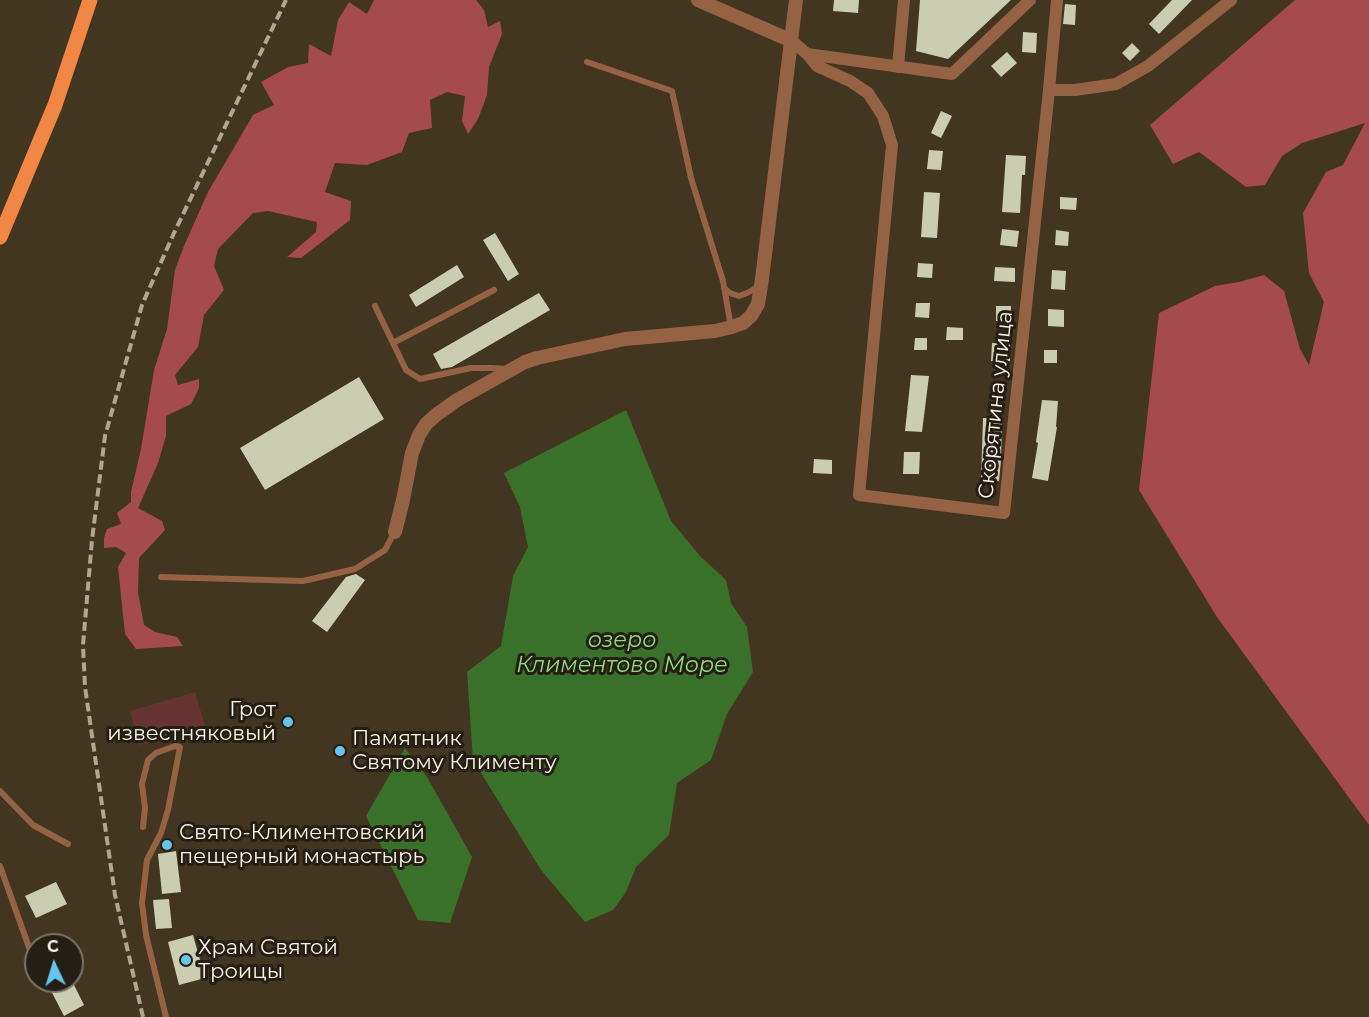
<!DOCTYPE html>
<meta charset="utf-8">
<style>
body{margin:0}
#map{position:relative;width:1369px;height:1017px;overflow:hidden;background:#433620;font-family:Montserrat,sans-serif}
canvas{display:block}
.north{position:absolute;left:24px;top:933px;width:60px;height:60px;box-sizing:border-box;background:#241e15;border:2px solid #7a7469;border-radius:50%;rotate:356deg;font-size:16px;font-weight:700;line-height:24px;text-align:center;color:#fcf4e6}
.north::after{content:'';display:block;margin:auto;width:21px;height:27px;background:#65c5ef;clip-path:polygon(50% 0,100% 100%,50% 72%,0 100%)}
</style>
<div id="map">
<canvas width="1369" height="1017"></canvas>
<div class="north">С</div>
</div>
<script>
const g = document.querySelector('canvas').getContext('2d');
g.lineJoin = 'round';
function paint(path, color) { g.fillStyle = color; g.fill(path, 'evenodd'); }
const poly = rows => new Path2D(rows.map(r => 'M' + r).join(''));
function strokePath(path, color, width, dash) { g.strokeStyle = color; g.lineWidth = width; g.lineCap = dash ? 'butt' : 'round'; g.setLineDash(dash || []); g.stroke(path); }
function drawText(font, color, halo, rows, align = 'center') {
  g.font = font + ' Montserrat,sans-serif'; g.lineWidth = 6; g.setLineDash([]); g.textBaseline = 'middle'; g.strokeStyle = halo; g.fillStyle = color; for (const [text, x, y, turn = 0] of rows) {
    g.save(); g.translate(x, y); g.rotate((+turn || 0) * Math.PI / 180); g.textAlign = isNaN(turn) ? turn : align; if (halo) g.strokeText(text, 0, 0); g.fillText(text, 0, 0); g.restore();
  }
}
const green = poly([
 [195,692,205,726,139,745,130,711]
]);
const forest = poly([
 [374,0,476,0,484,10,488,27,500,21,502,34,489,67,487,95,478,119,468,134,462,121,465,96,447,92,430,100,432,128,409,133,402,152,367,165,335,163,325,192,351,201,350,220,301,258,287,257,316,232,317,222,268,211,253,213,218,249,214,266,224,290,204,315,198,347,175,375,178,385,199,379,199,388,191,404,166,416,166,436,158,463,138,508,162,521,165,530,139,558,138,592,144,625,155,632,177,637,183,646,136,649,125,634,118,567,126,553,116,547,104,548,104,538,107,529,121,524,117,513,131,502,131,492,141,449,154,370,167,329,175,270,184,246,208,192,253,115,274,105,261,82,288,67,308,63,309,44,331,56,338,20,349,2,367,14],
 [1295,0,1369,0,1369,825,1217,617,1139,490,1159,313,1215,286,1239,282,1264,275,1284,291,1300,349,1309,365,1324,302,1309,273,1303,213,1326,172,1343,165,1365,123,1302,143,1282,156,1265,185,1246,187,1199,152,1173,164,1150,125]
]);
const water = poly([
 [626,410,671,521,700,556,726,580,731,603,747,627,753,672,727,714,711,760,677,783,669,835,636,867,626,892,613,910,585,922,541,870,473,760,467,672,501,646,513,576,528,547,520,507,504,473],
 [405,748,427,777,472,857,450,923,418,920,366,816]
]);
const building = poly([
 [834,0,859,0,858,13,833,11],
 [920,0,1011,0,948,59,916,51],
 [1172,0,1192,0,1159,34,1149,24],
 [1065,4,1076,5,1075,25,1063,24],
 [1023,32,1037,33,1036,53,1022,52],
 [1132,43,1140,51,1130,61,1122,53],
 [1007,52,1017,63,1001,77,991,66],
 [941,111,952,116,941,138,931,133],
 [929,150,943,151,941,170,927,169],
 [1006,155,1026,156,1025,175,1022,175,1020,213,1002,212],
 [924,192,940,193,937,238,921,237],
 [1060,197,1077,198,1076,210,1060,209],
 [1002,229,1019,231,1017,247,1000,245],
 [1056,230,1069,232,1068,246,1055,245],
 [495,233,519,274,508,281,483,240],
 [918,263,933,264,932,278,917,277],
 [457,265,464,277,416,307,409,295],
 [995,267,1015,268,1015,282,994,281],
 [1052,270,1066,271,1065,290,1051,289],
 [539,293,550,310,452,367,441,369,433,354],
 [916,303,930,303,929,318,915,317],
 [996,306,1011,306,1011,321,996,321],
 [1048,309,1064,310,1064,327,1048,326],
 [947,327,963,328,963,340,946,340],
 [915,338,927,338,927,350,914,350],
 [992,343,1010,344,1010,361,991,361],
 [1044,350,1057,350,1057,363,1044,363],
 [911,375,929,376,922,432,905,431],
 [359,377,384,419,265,490,240,448],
 [1042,400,1058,401,1056,427,1057,427,1048,481,1032,478,1038,443,1036,442],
 [983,418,1002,419,1001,460,999,481,981,480],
 [904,452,920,452,919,474,903,474],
 [814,459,832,460,832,474,813,473],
 [356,574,365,580,327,632,312,621,346,577],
 [176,851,181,892,162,894,158,854],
 [56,882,67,904,36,918,25,896],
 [169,899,172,928,156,929,153,900],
 [193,935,205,978,179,985,168,942],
 [46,981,72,981,84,1005,64,1016]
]);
const service = poly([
 [587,62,672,91,691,178,723,281,731,327],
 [724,288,730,293,739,296,747,293,756,288,758,284],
 [494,290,393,343,406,370,420,379,471,368,491,368,507,369],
 [375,306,393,343],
 [161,577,303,581,355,569,385,550,394,533],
 [0,791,33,825,68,844],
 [143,827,145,808,142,784,148,760,156,753,175,746,180,747,168,810,161,833,147,860,142,903,146,935,166,1017],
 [0,866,36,967]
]);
const minor = poly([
 [792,41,807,54,952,74,1030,0],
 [807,54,817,66,850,81,868,93,883,116,892,145,859,495,1004,513,1049,90,1057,0],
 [898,67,904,0],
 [1049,90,1075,90,1116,84,1148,66,1231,0]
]);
const tertiary = poly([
 [698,0,792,41],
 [395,532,403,500,412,453,419,435,426,424,436,415,457,400,525,362,537,358,625,339,715,331,732,327,743,323,751,316,758,304,762,279,796,0]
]);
const primary = poly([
 [0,237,55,105,90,0]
]);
const rail = poly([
 [143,1017,115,895,85,687,83,645,92,540,105,436,142,305,174,233,286,0]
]);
const markers = [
 [288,722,6,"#65c5ef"],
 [340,751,6,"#65c5ef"],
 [167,845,6,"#65c5ef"],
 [186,960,6,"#65c5ef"]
];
const streetNames = [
 ["Скорятина улица",996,405,-84]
];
const poiNames = [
 ["Грот",276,710,"right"],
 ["известняковый",276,734,"right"],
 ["Памятник",352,739],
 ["Святому Клименту",352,763],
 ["Свято-Климентовский",179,833],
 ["пещерный монастырь",179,857],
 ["Храм Святой",198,948],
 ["Троицы",198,972]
];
const waterNames = [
 ["озеро",622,641],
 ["Климентово Море",622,666]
];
paint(green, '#663232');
paint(forest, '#a54b4e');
paint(water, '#39712a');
paint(building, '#cbcdb0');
strokePath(service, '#966244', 6);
strokePath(minor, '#966244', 12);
strokePath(tertiary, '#966244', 14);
strokePath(primary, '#f28745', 15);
strokePath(rail, '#b0a694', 4, [9, 4.5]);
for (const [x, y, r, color] of markers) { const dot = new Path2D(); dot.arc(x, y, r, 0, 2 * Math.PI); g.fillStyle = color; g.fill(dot); strokePath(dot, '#241e15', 2); }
drawText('21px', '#fcf4e6', '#241e15', streetNames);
drawText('21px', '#fcf4e6', '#241e15', poiNames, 'left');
drawText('italic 22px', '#8dda7a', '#241e15', waterNames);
</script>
